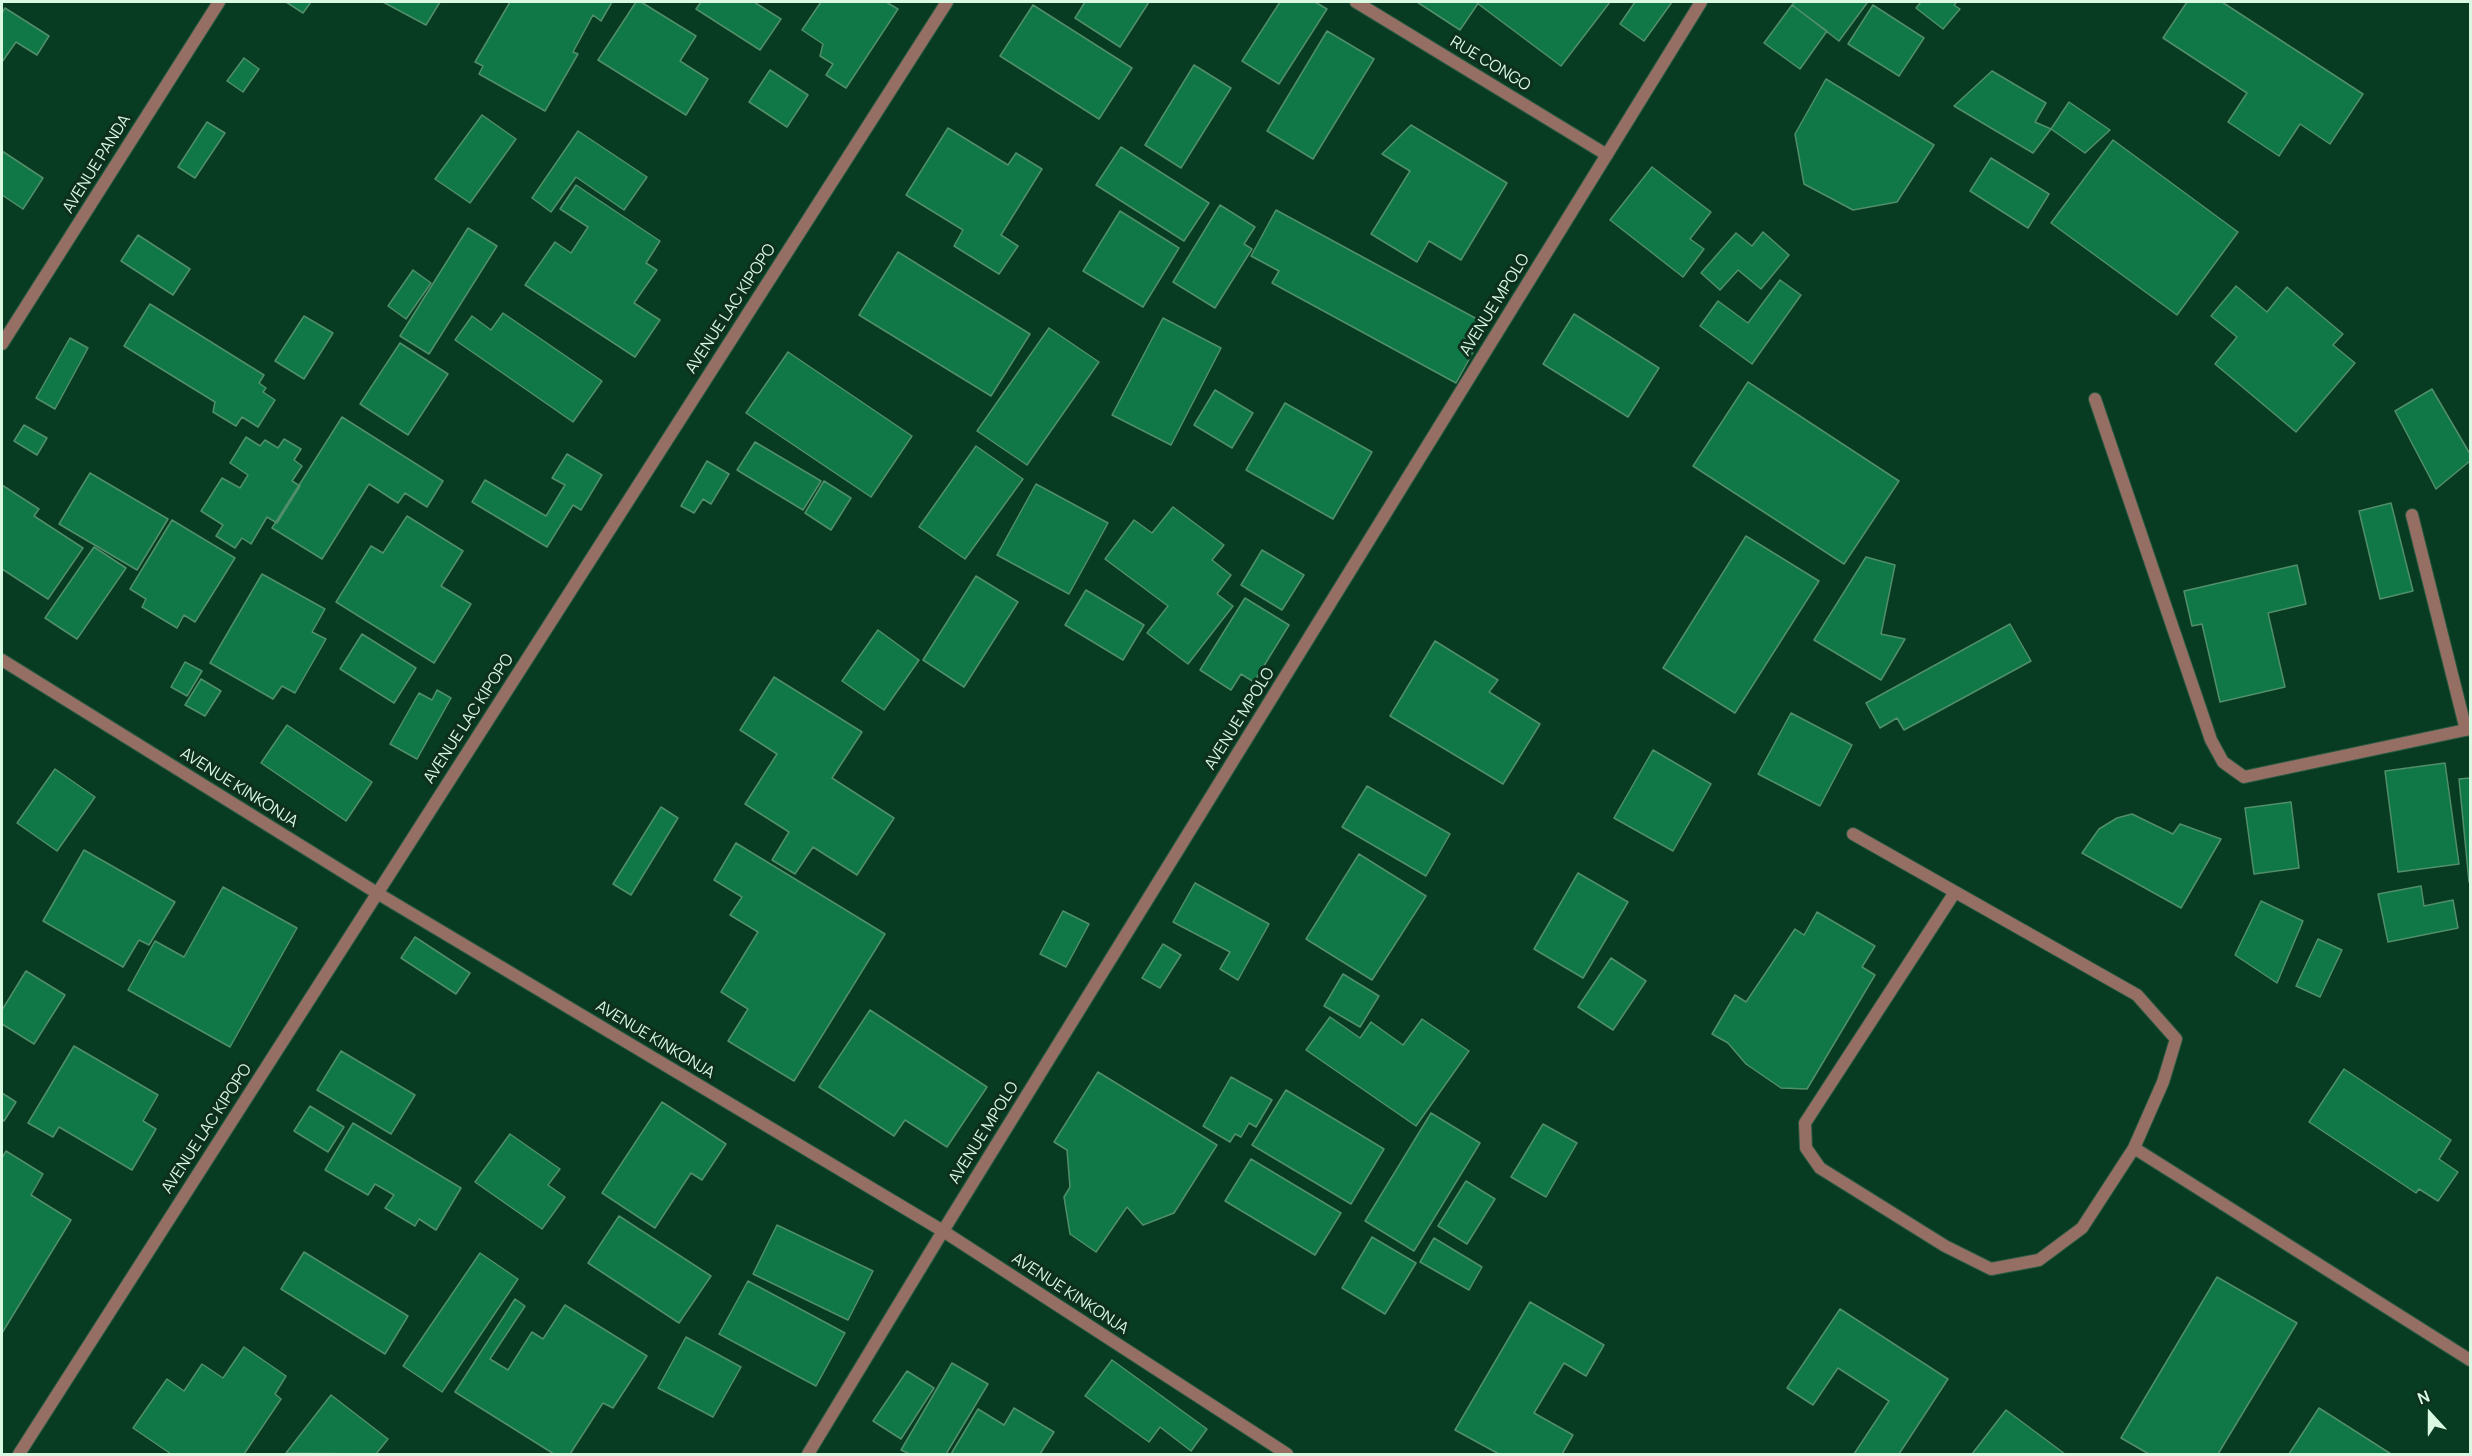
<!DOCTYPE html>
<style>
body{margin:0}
#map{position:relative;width:2472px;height:1456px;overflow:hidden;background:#083c22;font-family:Manrope,sans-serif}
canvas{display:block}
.frame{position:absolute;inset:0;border:3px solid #d9f9e3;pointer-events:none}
.north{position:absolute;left:2400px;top:1384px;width:60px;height:60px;-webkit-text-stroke:4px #0e2f1d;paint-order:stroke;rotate:339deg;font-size:16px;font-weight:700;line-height:24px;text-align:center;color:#d9f9e3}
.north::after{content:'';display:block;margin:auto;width:21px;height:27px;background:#d9f9e3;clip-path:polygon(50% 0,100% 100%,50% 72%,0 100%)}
</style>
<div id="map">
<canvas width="2472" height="1456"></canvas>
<div class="frame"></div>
<div class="north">N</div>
</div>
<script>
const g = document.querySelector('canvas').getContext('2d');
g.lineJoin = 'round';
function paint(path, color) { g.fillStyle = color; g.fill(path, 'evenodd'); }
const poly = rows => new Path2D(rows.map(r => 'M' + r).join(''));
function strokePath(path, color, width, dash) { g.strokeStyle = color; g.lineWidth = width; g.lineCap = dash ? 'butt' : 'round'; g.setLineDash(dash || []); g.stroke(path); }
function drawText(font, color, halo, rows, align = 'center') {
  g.font = font + ' Manrope,sans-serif'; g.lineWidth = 6; g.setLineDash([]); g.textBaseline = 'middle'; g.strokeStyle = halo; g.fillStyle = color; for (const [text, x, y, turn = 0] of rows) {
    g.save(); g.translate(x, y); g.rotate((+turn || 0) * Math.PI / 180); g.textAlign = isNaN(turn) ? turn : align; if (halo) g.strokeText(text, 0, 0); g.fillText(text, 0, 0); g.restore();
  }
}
const building = poly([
 [286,2,311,2,303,13,286,2],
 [383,2,440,2,426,25,383,2],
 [510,2,612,2,601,21,593,15,573,52,578,54,545,111,479,74,483,66,475,62,510,2],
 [636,2,641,2,696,36,680,61,708,79,686,115,598,60,636,2],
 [701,2,754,2,781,19,760,50,696,9,701,2],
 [821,2,886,2,898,9,846,88,826,75,833,64,820,56,823,44,802,30,821,2],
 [1085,2,1149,2,1120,47,1075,18,1085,2],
 [1280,2,1315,2,1327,9,1279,84,1242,61,1280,2],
 [1417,2,1479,2,1460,30,1417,2],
 [1479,2,1610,2,1561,66,1477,3,1479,2],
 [1635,2,1672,2,1644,41,1620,24,1635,2],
 [1795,2,1865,2,1867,3,1839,41,1792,5,1795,2],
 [1921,2,1957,2,1954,5,1960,9,1943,29,1916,8,1921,2],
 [2187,2,2222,2,2363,94,2330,144,2300,124,2279,156,2228,122,2247,93,2163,38,2187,2],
 [1033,5,1132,68,1099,119,1000,56,1033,5],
 [1792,5,1827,31,1800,69,1764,43,1792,5],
 [1873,5,1924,38,1899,76,1848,44,1873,5],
 [5,8,49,36,37,55,16,42,2,62,2,13,5,8],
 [1327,31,1374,59,1313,159,1267,131,1327,31],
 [244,58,259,69,243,92,227,81,244,58],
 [1194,65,1231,88,1181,168,1145,145,1194,65],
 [770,70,808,95,787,127,749,102,770,70],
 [1992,71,2046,103,2035,122,2051,129,2033,153,1954,106,1992,71],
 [1826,79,1934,145,1897,202,1853,210,1804,184,1795,134,1826,79],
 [2069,102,2110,130,2085,153,2051,129,2069,102],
 [482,115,516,139,470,203,435,179,482,115],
 [207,122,225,133,195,178,178,167,207,122],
 [1411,125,1507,183,1461,260,1429,241,1417,262,1371,234,1410,171,1382,154,1411,125],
 [948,128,1008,165,1016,153,1042,169,1001,235,1018,246,999,274,954,246,963,230,906,195,948,128],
 [578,131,647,177,624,210,576,177,551,212,532,198,578,131],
 [2113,140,2238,232,2177,315,2051,223,2113,140],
 [1121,147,1209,203,1184,241,1096,185,1121,147],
 [2,151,43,178,23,209,2,195,2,151],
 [1991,158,2049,194,2028,228,1970,191,1991,158],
 [1652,167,1711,212,1690,239,1704,249,1683,277,1610,220,1652,167],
 [576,185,660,241,646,263,657,270,634,303,660,320,635,357,525,285,555,242,571,253,588,227,560,209,576,185],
 [1220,205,1255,227,1244,244,1252,249,1215,308,1173,282,1220,205],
 [1276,210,1488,325,1456,383,1272,283,1279,271,1251,256,1276,210],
 [1120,211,1179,248,1143,307,1083,271,1120,211],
 [468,228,497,246,429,354,400,336,468,228],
 [1763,232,1789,255,1761,289,1738,270,1720,290,1701,273,1736,233,1752,246,1763,232],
 [138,235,190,269,173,295,121,261,138,235],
 [898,252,1030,334,991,396,859,315,898,252],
 [413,270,431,283,406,319,388,306,413,270],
 [1780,280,1801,295,1752,364,1700,326,1718,301,1748,323,1780,280],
 [2236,286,2267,312,2287,287,2343,334,2333,345,2355,363,2296,432,2215,364,2237,337,2211,316,2236,286],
 [150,304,264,375,259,383,266,388,263,392,275,400,258,427,242,417,236,426,213,412,215,402,124,346,150,304],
 [503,313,602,381,573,422,455,340,472,316,491,330,503,313],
 [1574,314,1659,368,1628,417,1543,364,1574,314],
 [304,316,333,333,304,379,275,361,304,316],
 [1163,318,1221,348,1171,445,1112,415,1163,318],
 [1049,328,1099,362,1027,465,977,431,1049,328],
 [70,338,88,348,55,409,36,398,70,338],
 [400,343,448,374,408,435,360,404,400,343],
 [788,352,912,436,871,497,746,413,788,352],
 [1748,382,1899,481,1844,564,1693,466,1748,382],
 [2432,389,2470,454,2470,461,2436,489,2395,411,2432,389],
 [1215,390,1253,413,1232,448,1194,425,1215,390],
 [1285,403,1372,452,1333,519,1246,470,1285,403],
 [342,417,443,481,427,507,405,493,398,503,369,484,322,559,272,528,342,417],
 [24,425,47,438,37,455,14,441,24,425],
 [246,437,260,446,265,440,278,448,284,439,301,449,294,460,302,466,292,481,300,486,277,523,267,517,251,544,242,538,235,548,216,536,223,525,201,511,222,478,240,488,248,475,230,463,246,437],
 [755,442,821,481,803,510,737,470,755,442],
 [976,446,1023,479,965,559,919,527,976,446],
 [567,454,602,475,581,510,573,505,547,547,472,502,485,480,546,516,565,485,552,478,567,454],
 [707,461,729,474,711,504,703,499,694,513,681,506,707,461],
 [90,473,168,519,137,570,59,524,90,473],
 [824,481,851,498,831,530,805,513,824,481],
 [1036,484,1108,523,1069,594,997,555,1036,484],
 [2,485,39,509,34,516,83,548,48,599,2,569,2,485],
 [2391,503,2413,591,2380,599,2359,511,2391,503],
 [1173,507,1224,545,1212,560,1231,575,1217,594,1233,606,1188,664,1147,633,1168,606,1105,559,1134,520,1152,533,1173,507],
 [407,516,463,551,441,586,471,604,434,663,336,602,371,546,383,553,407,516],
 [172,520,235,558,195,622,184,615,177,628,142,607,146,599,130,589,172,520],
 [1746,536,1819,581,1735,713,1663,668,1746,536],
 [94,547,126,568,77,639,45,618,94,547],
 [1262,550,1304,575,1282,610,1241,585,1262,550],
 [1866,557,1895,565,1881,634,1905,639,1881,680,1814,640,1866,557],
 [2297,565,2306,604,2268,613,2285,687,2220,702,2202,624,2192,626,2184,591,2297,565],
 [262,574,325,609,312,632,326,639,295,693,282,686,273,699,210,663,262,574],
 [976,576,1018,602,964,687,923,660,976,576],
 [1086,590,1144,625,1123,660,1065,625,1086,590],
 [1245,598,1289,625,1254,682,1241,674,1231,690,1200,670,1245,598],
 [2010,624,2031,661,1904,730,1897,718,1880,728,1866,703,2010,624],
 [878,630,919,660,884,710,842,681,878,630],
 [362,634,416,668,394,703,340,669,362,634],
 [1435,641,1498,680,1489,692,1540,724,1503,784,1390,716,1435,641],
 [185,662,202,671,187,696,171,687,185,662],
 [774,677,862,732,832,778,894,818,857,875,813,847,795,874,772,860,789,832,745,804,777,754,740,730,774,677],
 [201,679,221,691,205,716,185,705,201,679],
 [437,690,451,698,417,759,390,744,419,693,432,700,437,690],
 [1791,713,1852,745,1820,806,1758,774,1791,713],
 [287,725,372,782,346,821,261,763,287,725],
 [1653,750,1711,784,1673,851,1614,818,1653,750],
 [2445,763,2459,864,2398,872,2385,771,2445,763],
 [55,769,95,797,57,851,17,823,55,769],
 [2470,778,2470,882,2469,882,2459,779,2470,778],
 [1367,786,1450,834,1426,876,1342,827,1367,786],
 [2291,802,2299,868,2254,874,2245,808,2291,802],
 [661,807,678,818,631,895,613,884,661,807],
 [2132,814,2173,834,2180,824,2221,839,2181,908,2082,853,2099,829,2117,818,2132,814],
 [736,843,885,934,794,1081,728,1041,748,1009,721,992,758,932,730,915,742,897,714,880,736,843],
 [84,850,175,902,149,945,139,940,123,967,43,921,84,850],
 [1359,854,1426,896,1372,980,1306,939,1359,854],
 [1578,873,1628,902,1583,978,1534,949,1578,873],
 [1195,883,1269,924,1238,980,1220,969,1230,952,1173,922,1195,883],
 [2421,886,2424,906,2453,900,2458,928,2388,942,2378,894,2421,886],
 [223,887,297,928,230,1047,128,990,155,941,184,957,223,887],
 [2261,901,2303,921,2277,983,2235,955,2261,901],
 [1063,911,1089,924,1066,967,1040,954,1063,911],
 [1817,912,1875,946,1862,967,1875,975,1807,1089,1781,1088,1746,1064,1728,1043,1712,1034,1735,995,1746,1002,1795,929,1804,935,1817,912],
 [415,937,470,973,456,994,401,958,415,937],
 [2318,939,2342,950,2320,997,2296,986,2318,939],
 [1163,944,1181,955,1160,988,1142,978,1163,944],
 [1611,958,1646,981,1613,1030,1578,1007,1611,958],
 [26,971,65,995,34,1044,2,1024,2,1010,26,971],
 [1343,974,1379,996,1360,1027,1324,1006,1343,974],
 [870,1010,987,1087,947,1147,905,1120,894,1136,819,1087,870,1010],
 [1330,1017,1360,1038,1371,1022,1403,1045,1422,1019,1469,1051,1416,1126,1306,1050,1330,1017],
 [74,1046,158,1095,143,1121,156,1129,132,1170,59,1127,53,1137,28,1123,74,1046],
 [341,1051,415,1095,391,1134,317,1090,341,1051],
 [2344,1069,2451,1140,2439,1159,2458,1172,2438,1201,2419,1189,2416,1193,2309,1122,2344,1069],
 [1098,1072,1217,1145,1174,1213,1143,1225,1127,1207,1096,1252,1070,1234,1064,1197,1070,1187,1067,1150,1054,1142,1098,1072],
 [1231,1077,1272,1100,1256,1127,1249,1123,1241,1137,1235,1134,1230,1142,1203,1126,1231,1077],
 [1286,1090,1384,1149,1351,1204,1252,1145,1286,1090],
 [2,1093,16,1102,4,1121,2,1119,2,1093],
 [662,1102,726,1144,702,1180,691,1173,655,1228,602,1193,662,1102],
 [310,1106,344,1127,328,1152,294,1131,310,1106],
 [1431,1113,1480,1143,1414,1251,1365,1221,1431,1113],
 [353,1123,461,1188,436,1230,419,1219,415,1226,385,1208,394,1195,375,1184,368,1195,325,1170,353,1123],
 [1543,1124,1577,1143,1546,1197,1511,1177,1543,1124],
 [510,1134,560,1169,548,1185,565,1197,542,1229,475,1182,510,1134],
 [6,1151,43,1174,31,1195,71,1220,2,1333,2,1158,6,1151],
 [1251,1159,1341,1213,1315,1255,1225,1201,1251,1159],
 [1466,1181,1495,1199,1467,1244,1438,1226,1466,1181],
 [619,1216,711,1276,679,1323,588,1263,619,1216],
 [777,1225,873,1271,848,1320,753,1274,777,1225],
 [1372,1237,1416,1263,1385,1314,1342,1288,1372,1237],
 [1434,1238,1482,1267,1469,1290,1420,1262,1434,1238],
 [304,1252,408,1316,385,1354,281,1289,304,1252],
 [480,1253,518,1279,442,1392,403,1366,480,1253],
 [2217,1277,2297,1323,2218,1454,2149,1454,2121,1438,2217,1277],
 [748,1281,845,1333,816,1386,719,1334,748,1281],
 [515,1299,525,1306,490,1359,508,1370,532,1332,543,1339,565,1305,647,1356,613,1408,603,1403,570,1454,554,1454,455,1392,515,1299],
 [1530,1302,1604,1345,1586,1376,1564,1363,1534,1413,1573,1435,1562,1454,1499,1454,1455,1430,1530,1302],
 [1840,1309,1948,1379,1899,1454,1854,1454,1889,1401,1838,1368,1813,1405,1787,1388,1840,1309],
 [686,1337,741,1367,713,1417,658,1388,686,1337],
 [244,1347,286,1376,275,1394,281,1399,244,1454,171,1454,133,1428,167,1379,184,1391,202,1364,223,1378,244,1347],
 [1112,1360,1207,1429,1191,1451,1160,1427,1149,1442,1085,1396,1112,1360],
 [952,1363,988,1384,946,1454,910,1454,901,1450,952,1363],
 [907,1371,934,1388,901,1439,873,1421,907,1371],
 [331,1395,388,1439,376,1454,286,1453,331,1395],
 [1014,1408,1054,1432,1040,1454,951,1454,978,1409,1004,1425,1014,1408],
 [2319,1408,2391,1454,2289,1454,2319,1408],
 [2006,1410,2065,1454,1972,1454,2006,1410]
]);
const service = poly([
 [1853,834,2137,995,2176,1039,2163,1082,2134,1148,2082,1228,2039,1260,1991,1269,1945,1246,1820,1168,1806,1148,1805,1123,1955,892],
 [2134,1148,2223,1204]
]);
const minor = poly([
 [1356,2,1607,155],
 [2,344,219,2],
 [2095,399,2211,740,2223,762,2244,777,2470,729],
 [2412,515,2466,730],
 [2,660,377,893,943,1231,1287,1454],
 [2223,1204,2470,1360],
 [19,1454,947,2],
 [808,1454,943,1231,1701,2]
]);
const streetNames = [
 ["RUE CONGO",1490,64,31],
 ["AVENUE PANDA",97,164,-58],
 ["AVENUE MPOLO",1495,305,-58],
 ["AVENUE LAC KIPOPO",731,309,-57],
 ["AVENUE LAC KIPOPO",469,719,-57],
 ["AVENUE MPOLO",1240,719,-58],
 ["AVENUE KINKONJA",239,788,32],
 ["AVENUE KINKONJA",655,1040,31],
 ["AVENUE LAC KIPOPO",207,1129,-57],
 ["AVENUE MPOLO",984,1133,-58],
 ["AVENUE KINKONJA",1070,1294,33]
];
paint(building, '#107747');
strokePath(building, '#508f69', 1.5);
strokePath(service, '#295a41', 14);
strokePath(minor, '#295a41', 14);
strokePath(service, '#966f64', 12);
strokePath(minor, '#966f64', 12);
drawText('16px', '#d9f9e3', '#0e2f1d', streetNames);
</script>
